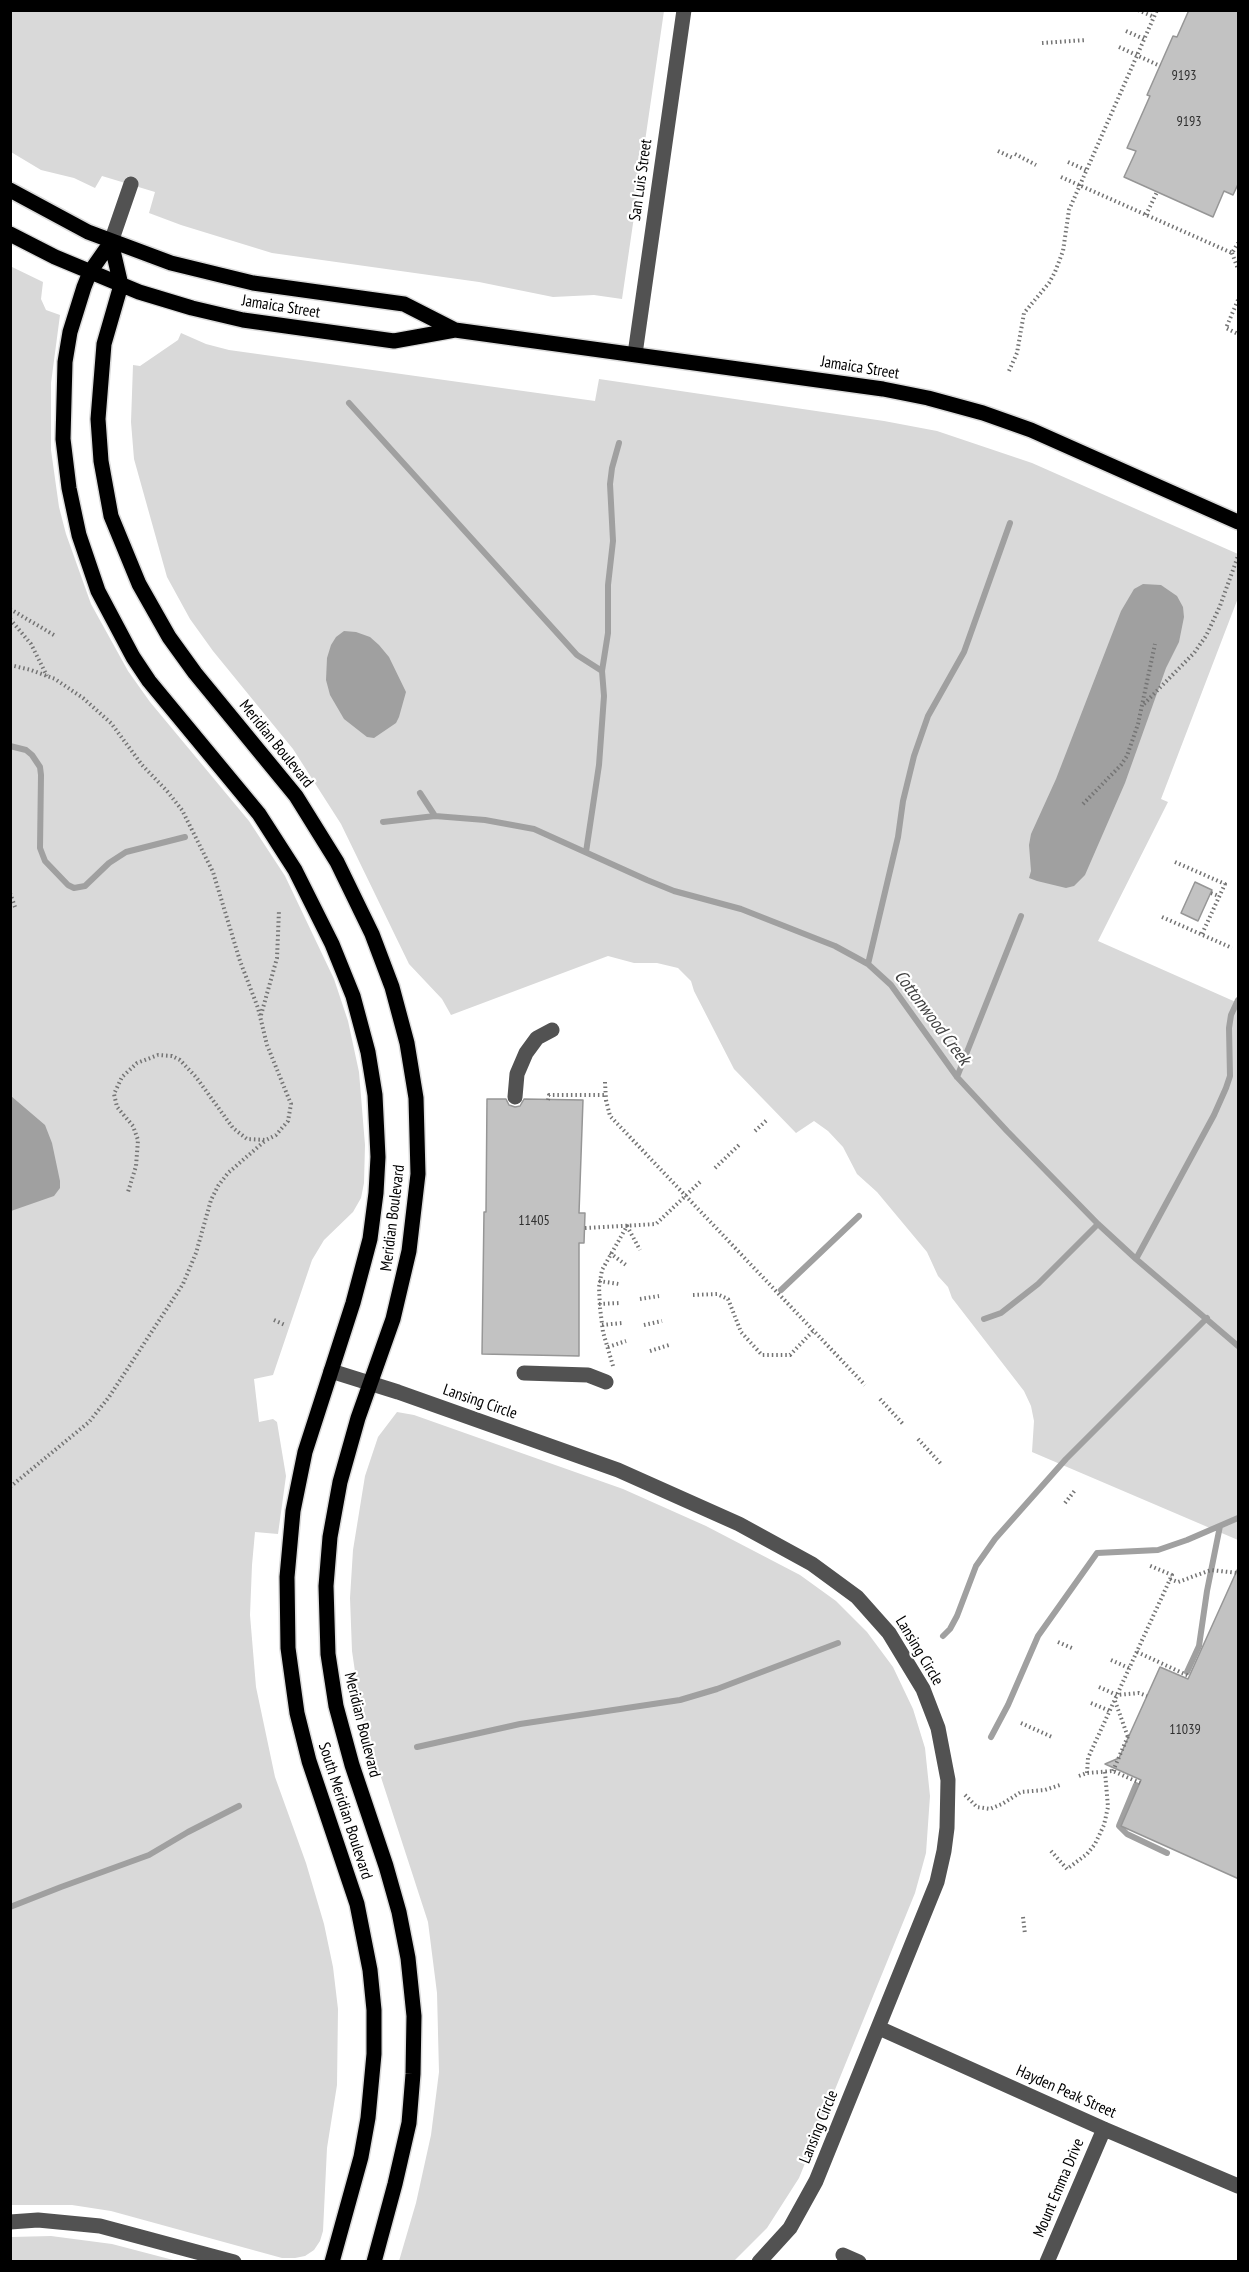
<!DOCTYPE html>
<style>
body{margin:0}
#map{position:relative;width:1249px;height:2272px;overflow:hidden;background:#fff;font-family:"PT Sans Narrow",sans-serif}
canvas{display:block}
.frame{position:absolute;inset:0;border:12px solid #000;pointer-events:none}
</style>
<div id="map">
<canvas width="1249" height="2272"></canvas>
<div class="frame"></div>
</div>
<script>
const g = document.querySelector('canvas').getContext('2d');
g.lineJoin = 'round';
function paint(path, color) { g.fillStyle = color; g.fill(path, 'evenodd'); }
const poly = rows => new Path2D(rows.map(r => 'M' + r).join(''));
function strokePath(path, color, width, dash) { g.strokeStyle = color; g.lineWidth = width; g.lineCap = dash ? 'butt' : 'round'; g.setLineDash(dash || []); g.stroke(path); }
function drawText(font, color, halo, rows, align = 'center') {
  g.font = font + ' "PT Sans Narrow",sans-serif'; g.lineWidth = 4.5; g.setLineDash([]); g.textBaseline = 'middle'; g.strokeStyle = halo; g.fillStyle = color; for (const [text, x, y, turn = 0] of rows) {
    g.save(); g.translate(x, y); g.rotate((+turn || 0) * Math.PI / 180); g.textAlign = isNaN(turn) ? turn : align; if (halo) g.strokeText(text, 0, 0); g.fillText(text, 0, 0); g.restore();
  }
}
const green = poly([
 [11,11,664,11,622,299,594,295,553,297,479,282,272,253,181,225,149,213,155,192,102,176,95,188,74,178,41,170,11,152],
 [10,266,43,282,41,299,46,310,60,315,51,383,51,450,59,507,66,534,91,604,128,671,150,702,249,821,285,876,334,979,348,1021,359,1072,365,1145,364,1183,361,1198,353,1212,324,1240,312,1260,273,1375,254,1379,259,1422,273,1419,277,1422,286,1476,278,1534,255,1532,252,1565,250,1615,256,1687,275,1777,306,1863,324,1924,333,1967,338,2009,337,2085,327,2148,323,2231,320,2241,314,2250,305,2256,295,2258,282,2258,111,2211,72,2205,11,2205],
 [181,333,206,344,229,350,595,401,599,379,884,421,937,431,1032,463,1238,554,1238,598,1161,799,1168,802,1098,941,1238,1003,1238,1540,1032,1452,1034,1421,1031,1406,1024,1391,952,1298,948,1287,938,1276,927,1252,877,1192,857,1174,843,1147,828,1131,814,1121,796,1133,734,1069,694,991,691,981,678,968,657,963,634,963,608,956,451,1015,442,999,409,964,341,824,293,749,213,651,190,619,167,577,134,459,131,422,133,365,140,366,178,340],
 [397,1412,414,1415,623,1489,706,1526,800,1575,836,1601,867,1632,893,1667,913,1709,925,1748,930,1796,926,1853,915,1893,799,2178,767,2228,734,2261,399,2261,416,2203,431,2135,439,2072,437,1993,428,1922,364,1725,360,1706,352,1651,350,1598,353,1550,365,1476,378,1437],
 [51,2236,112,2244,177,2261,11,2261,11,2237]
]);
const water = poly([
 [1143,584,1161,585,1177,596,1183,607,1184,617,1179,642,1166,668,1125,783,1085,875,1074,886,1066,888,1037,881,1029,878,1031,871,1029,845,1031,834,1056,779,1121,611,1134,589],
 [344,631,356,632,370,637,379,645,389,657,406,692,399,717,396,723,374,738,367,737,344,719,330,695,326,680,327,658,331,645,336,637],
 [11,1096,45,1125,52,1143,60,1181,60,1188,54,1196,11,1211]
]);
const stream = poly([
 [349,403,577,655,602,671],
 [10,746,26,750,32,755,40,767,41,775,40,848,45,861,68,885,74,888,85,886,109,863,126,852,185,837],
 [420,793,435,816],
 [383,822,435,816,485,820,534,829,647,880,674,891,741,909,835,946,868,964,891,985,957,1077,1007,1131,1098,1224,1136,1259,1238,1346],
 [586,852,599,765,604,696,602,671,608,633,608,585,613,541,610,484,612,468,619,443],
 [868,964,898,837,903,801,914,756,928,716,964,652,1010,523],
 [957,1077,1021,916],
 [1136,1259,1214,1115,1226,1088,1230,1076,1229,1028,1231,1015,1238,1000],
 [781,1290,859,1216],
 [984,1319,1001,1313,1038,1284,1098,1224],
 [943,1636,950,1629,957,1616,976,1566,995,1539,1066,1459,1207,1318],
 [1187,1672,1199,1646,1207,1591,1220,1526],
 [991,1737,1008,1705,1038,1636,1097,1553,1158,1550,1187,1540,1238,1518],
 [417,1747,520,1724,680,1700,717,1689,838,1643],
 [1136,1785,1119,1826,1127,1834,1167,1853],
 [10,1907,61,1887,149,1855,188,1832,239,1806]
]);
const building = poly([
 [1189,10,1239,10,1239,182,1233,195,1224,191,1213,217,1124,177,1136,151,1127,148,1150,96,1147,95,1173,36,1177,37,1189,10],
 [1195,882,1212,890,1198,921,1181,913,1195,882],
 [487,1099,506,1099,509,1105,515,1107,520,1106,524,1099,583,1100,579,1213,585,1213,584,1243,579,1243,579,1356,482,1354,484,1212,486,1212,487,1099],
 [1239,1566,1239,1879,1121,1826,1141,1780,1105,1764,1119,1758,1160,1667,1188,1679,1239,1566]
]);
const path = poly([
 [1138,10,1154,17],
 [1126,31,1144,39],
 [1042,43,1086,40],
 [1119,47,1160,66],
 [998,151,1013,158],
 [1015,154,1036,165],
 [1068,162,1086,170],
 [1061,177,1232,253,1238,243],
 [1146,215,1157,192],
 [1232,253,1238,269],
 [1238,300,1226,328,1238,334],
 [1009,371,1017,353,1024,313,1049,283,1055,272,1063,251,1069,210,1157,10],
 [10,609,54,635],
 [10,619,31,644,47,676],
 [10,665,31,670,55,679,83,698,111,723,142,765,167,791,182,810,213,872,240,961,258,1008,267,1045,291,1104,288,1121,276,1135,266,1140,247,1139,233,1128,196,1077,180,1060,172,1056,158,1055,137,1063,122,1077,114,1094,117,1107,133,1126,138,1140,136,1166,128,1192],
 [1144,704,1194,653,1206,636,1220,606,1238,556],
 [1083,804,1121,765,1127,756,1138,724,1155,644],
 [1175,862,1225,884,1202,934],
 [10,893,15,907],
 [1211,893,1219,896],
 [1162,917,1232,948],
 [261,1015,277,958,279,910],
 [605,1082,606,1100,610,1116,865,1385],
 [548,1100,549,1095,606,1095],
 [755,1131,768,1119],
 [715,1168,740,1144],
 [585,1228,656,1224,701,1181],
 [610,1253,626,1265],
 [599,1281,619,1284],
 [693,1295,717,1294,728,1299,741,1332,762,1355,790,1355,814,1330],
 [640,1299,659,1296],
 [599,1304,620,1303],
 [274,1320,285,1325],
 [602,1325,622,1323],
 [644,1325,662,1321],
 [608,1347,626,1341],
 [650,1351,669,1345],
 [613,1366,603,1332,600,1308,599,1287,602,1270,627,1226,640,1250],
 [880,1399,903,1424],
 [918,1439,942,1465],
 [10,1487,89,1422,109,1397,183,1284,196,1253,211,1200,218,1186,228,1173,266,1140],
 [1065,1503,1076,1489],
 [1170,1579,1178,1582,1211,1570,1238,1573],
 [1058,1642,1074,1649],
 [1137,1652,1189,1676],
 [1111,1660,1129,1668],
 [1099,1687,1117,1695,1139,1693,1147,1696],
 [1115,1701,1128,1737],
 [1091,1703,1110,1711],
 [1021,1723,1052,1737],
 [1113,1771,1128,1736],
 [1087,1773,1088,1758,1172,1575,1148,1565],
 [1079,1776,1087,1773,1113,1771,1140,1783],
 [965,1795,977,1807,990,1809,1002,1804,1021,1792,1045,1790,1060,1785],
 [1051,1851,1067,1869,1087,1854,1095,1844,1104,1825,1108,1807,1105,1772],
 [1023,1917,1025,1934]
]);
const minor = poly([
 [111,242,131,184],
 [635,354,684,10],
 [515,1097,517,1074,526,1053,537,1038,552,1030],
 [331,1371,398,1392,618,1470,739,1524,812,1564,857,1597,889,1633,923,1689,938,1728,948,1780,947,1828,944,1851,937,1882,816,2181,790,2228,759,2262],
 [524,1373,588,1375,606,1382],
 [879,2028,1104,2129,1238,2186],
 [10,2222,38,2220,100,2226,234,2262],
 [843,2255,859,2262],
 [1047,2262,1104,2129]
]);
const major = poly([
 [10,190,88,232,171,263,253,283,404,304,455,330],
 [10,234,55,257,139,292,192,308,243,320,394,341,455,330,883,389,928,398,983,413,1031,430,1238,522],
 [111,242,90,272,84,287,70,332,65,362,63,439,69,488,79,535,98,591,133,657,149,681,259,814,295,870,332,944,353,996,368,1052,375,1095,378,1157,376,1193,370,1239,353,1303,305,1452,293,1511,287,1577,288,1648,297,1713,309,1761,357,1904,370,1970,374,2010,374,2054,368,2118,361,2157,332,2262],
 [111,242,121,285,104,344,98,419,101,461,111,516,139,584,169,637,195,673,296,796,337,862,372,934,392,987,407,1043,416,1098,418,1174,409,1251,393,1319,358,1418,340,1482,330,1537,326,1586,328,1654,336,1706,352,1765,386,1866,399,1912,408,1958,414,2016,413,2074,409,2123,395,2184,374,2262]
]);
const numberNames = [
 ["9193",1184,76],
 ["9193",1189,122],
 ["11405",534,1221],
 ["11039",1185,1730]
];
const streetNames = [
 ["San Luis Street",641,180,-82],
 ["Jamaica Street",281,307,9],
 ["Jamaica Street",860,368,9],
 ["Meridian Boulevard",276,744,51],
 ["Meridian Boulevard",393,1218,-83],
 ["Lansing Circle",480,1402,19],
 ["Lansing Circle",919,1651,59],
 ["Meridian Boulevard",362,1725,76],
 ["South Meridian Boulevard",345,1811,72],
 ["Hayden Peak Street",1066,2092,24],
 ["Lansing Circle",819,2127,-68],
 ["Mount Emma Drive",1059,2188,-67]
];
const waterNames = [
 ["Cottonwood Creek",932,1018,53]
];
paint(green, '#d9d9d9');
paint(water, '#a0a0a0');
strokePath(stream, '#a0a0a0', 6);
paint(building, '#c2c2c2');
strokePath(building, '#969696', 1.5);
strokePath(major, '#dbdbdb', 18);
strokePath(path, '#747474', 4, [1.5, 3]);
strokePath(minor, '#525252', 15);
strokePath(major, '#000', 15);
drawText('14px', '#303030', null, numberNames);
drawText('16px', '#000', '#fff', streetNames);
drawText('italic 18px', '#414141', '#fff', waterNames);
</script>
